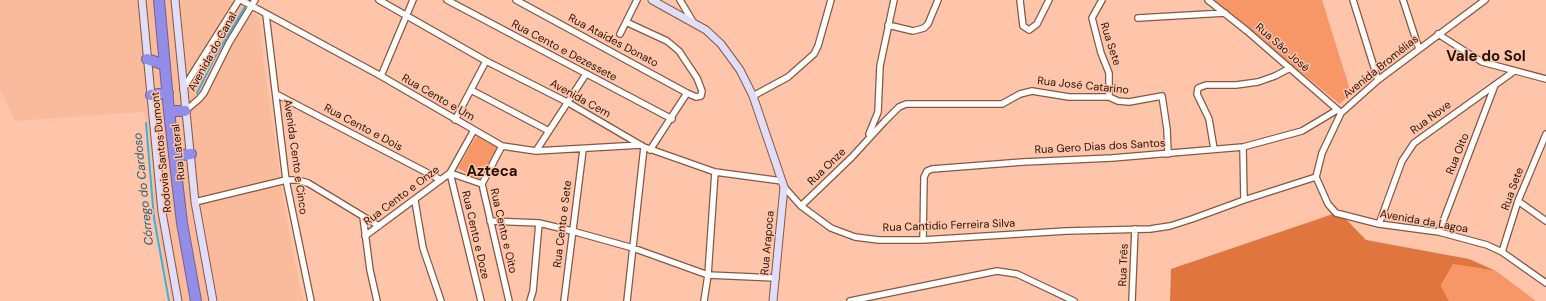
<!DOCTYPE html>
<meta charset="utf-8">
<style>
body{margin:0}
canvas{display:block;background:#fec5ab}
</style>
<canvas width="1546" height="301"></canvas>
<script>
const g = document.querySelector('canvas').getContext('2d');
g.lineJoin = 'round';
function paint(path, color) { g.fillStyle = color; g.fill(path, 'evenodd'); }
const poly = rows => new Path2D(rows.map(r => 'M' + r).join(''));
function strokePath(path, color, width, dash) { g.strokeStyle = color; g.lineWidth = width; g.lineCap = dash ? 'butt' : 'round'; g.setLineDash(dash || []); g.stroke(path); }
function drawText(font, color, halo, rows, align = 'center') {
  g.font = font + ' "DM Sans",sans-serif'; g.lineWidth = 3; g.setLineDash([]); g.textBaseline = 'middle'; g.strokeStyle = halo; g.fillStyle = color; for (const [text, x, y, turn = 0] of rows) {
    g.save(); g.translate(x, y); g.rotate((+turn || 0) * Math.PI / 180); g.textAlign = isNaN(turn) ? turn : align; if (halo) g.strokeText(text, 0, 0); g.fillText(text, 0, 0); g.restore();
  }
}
const built = poly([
 [0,0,230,0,260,18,263,57,282,191,298,280,304,301,172,301,156,219,148,124,143,112,15,121,0,88]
]);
const green = poly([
 [1211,0,1322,0,1351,93,1340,104],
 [477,135,498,146,479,180,458,168],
 [1453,264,1496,271,1536,301,1449,301,1441,287]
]);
const forest = poly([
 [1339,212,1366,240,1469,259,1496,271,1453,264,1441,286,1449,301,1170,301,1171,269]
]);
const stream = poly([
 [197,93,215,57,249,0],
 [146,123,154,218,169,301]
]);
const street = poly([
 [241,0,381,76,502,146,536,151,641,145],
 [379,0,486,61,567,102,644,147,715,172,782,181],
 [447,0,672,119],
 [516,0,687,93,696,97,701,96,702,91,697,78,679,51,667,41,626,22],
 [680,0,693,22],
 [1020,0,1023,26,1029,30,1037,24,1049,0],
 [1102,0,1092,18,1101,53,1109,73,1109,97],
 [1208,0,1247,31,1339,111],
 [1353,0,1378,80],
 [1403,0,1419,49],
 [1485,0,1378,80,1341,113,1322,153,1316,177,1328,204,1336,213,1379,224,1439,232,1487,245,1502,252,1546,283],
 [266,15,286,180,311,301],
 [1138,18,1225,13],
 [888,25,913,31,924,28,928,24,938,0],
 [620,34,637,0],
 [1438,34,1482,62,1546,79],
 [381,76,413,0],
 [183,89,239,0],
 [471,90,549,131],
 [276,94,441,180],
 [753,96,788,77,814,54,818,46,831,0],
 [185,111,199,99,204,93,229,43,255,0],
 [455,120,486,61],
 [869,134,878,112,880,66,894,0],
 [502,146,482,184,509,301],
 [1243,147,1244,200],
 [1214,149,1209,119,1197,94,1198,88,1206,85,1236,85,1258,82,1275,76,1290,68],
 [650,150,687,93],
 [536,151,586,74],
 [450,173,481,301],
 [450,173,482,184],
 [784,187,801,206,831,228,855,237,879,240,923,240,1066,231,1150,229,1170,226,1192,219,1244,200,1316,177],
 [415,201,423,248,441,301],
 [1518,201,1546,221],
 [195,202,286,180,298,180,308,183,379,226],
 [801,206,852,157,884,122,899,107,906,104,1002,104,1020,94,1032,91,1069,97,1109,97,1118,101,1129,102,1162,96,1167,129,1168,154],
 [363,217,370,270,377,301],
 [490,221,539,223,572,231,633,248,708,275,776,278],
 [1379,224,1402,161,1414,143,1513,72],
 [1439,232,1495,85],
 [365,236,450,173,474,130],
 [923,240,924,177,927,171,932,169,1023,162,1112,158,1243,147,1302,131,1337,110],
 [1502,252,1518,201,1546,134],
 [530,301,533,291,539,223],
 [564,301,583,150],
 [627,301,644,147],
 [704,301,708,275,715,172],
 [850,301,997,271,1017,274,1074,301],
 [1132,301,1135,229]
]);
const secondary = poly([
 [142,0,162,212,178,301],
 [175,0,195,202,213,301],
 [652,0,706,30,721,44,740,70,753,96,784,187,773,301]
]);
const highway = poly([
 [159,0,169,111,182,223,196,301],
 [147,59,165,65],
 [151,95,168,93],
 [169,111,185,111],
 [174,156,191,154]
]);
const streetNames = [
 ["Rua Ataídes Donato",613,41,28],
 ["Rua Sete",1110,44,72],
 ["Rua São José",1282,48,41],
 ["Rua Cento e Dezessete",564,51,28],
 ["Avenida do Canal",213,52,-61],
 ["Avenida Bromélias",1381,67,-39],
 ["Rua José Catarino",1083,86,6],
 ["Rua Cento e Um",438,98,30],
 ["Avenida Cem",580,99,29],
 ["Rua Nove",1431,118,-37],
 ["Rua Cento e Dois",363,128,28],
 ["Rua Gero Dias dos Santos",1100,147,-3],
 ["Rodovia Santos Dumont",162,152,-96],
 ["Rua Lateral",179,152,-96],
 ["Rua Oito",1458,154,-68],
 ["Avenida Cento e Cinco",295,157,82],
 ["Rua Onze",827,167,-44],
 ["Rua Sete",1513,189,-70],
 ["Rua Cento e Onze",402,196,-37],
 ["Avenida da Lagoa",1424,222,10],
 ["Rua Cento e Sete",563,224,-83],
 ["Rua Cantidio Ferreira Silva",949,226,-2],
 ["Rua Cento e Oito",503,231,77],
 ["Rua Cento e Doze",475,235,77],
 ["Rua Arapoca",768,243,-85],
 ["Rua Três",1124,265,-88]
];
const waterNames = [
 ["Córrego do Cardoso",144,189,-96]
];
const districtNames = [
 ["Vale do Sol",1486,57],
 ["Azteca",492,172]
];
paint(built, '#faba9c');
paint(green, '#f79768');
paint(forest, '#e1753e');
strokePath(stream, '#37b2dc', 2);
strokePath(street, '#88573f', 8);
strokePath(secondary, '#88573f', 9);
strokePath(highway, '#6c6198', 12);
strokePath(street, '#fff', 5.5);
strokePath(secondary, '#dfddf8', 7);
strokePath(highway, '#948de7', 10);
drawText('11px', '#231006', '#fec5ab', streetNames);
drawText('italic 12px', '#205f75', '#fec5ab', waterNames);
drawText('bold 15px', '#231006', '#fec5ab', districtNames);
</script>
